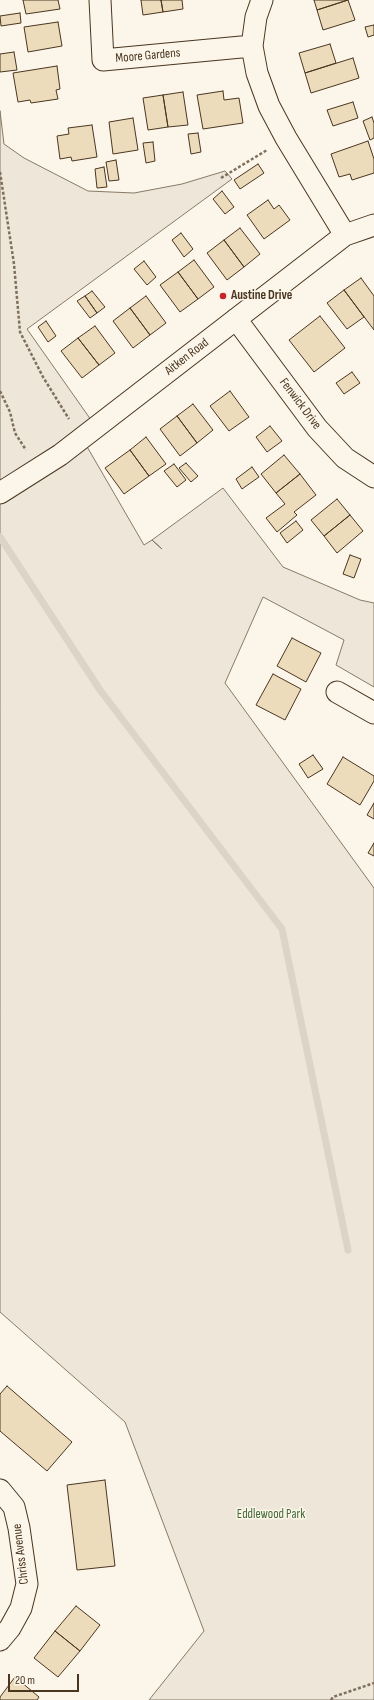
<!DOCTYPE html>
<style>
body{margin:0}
#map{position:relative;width:374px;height:1700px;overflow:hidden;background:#fbf6e9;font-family:"Sofia Sans Condensed",sans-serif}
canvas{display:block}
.scale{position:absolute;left:8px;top:1674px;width:71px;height:18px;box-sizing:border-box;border:2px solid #4a3520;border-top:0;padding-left:5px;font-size:12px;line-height:14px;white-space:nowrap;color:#4a3520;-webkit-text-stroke:3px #fbf6e9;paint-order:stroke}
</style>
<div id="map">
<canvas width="374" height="1700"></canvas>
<div class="scale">20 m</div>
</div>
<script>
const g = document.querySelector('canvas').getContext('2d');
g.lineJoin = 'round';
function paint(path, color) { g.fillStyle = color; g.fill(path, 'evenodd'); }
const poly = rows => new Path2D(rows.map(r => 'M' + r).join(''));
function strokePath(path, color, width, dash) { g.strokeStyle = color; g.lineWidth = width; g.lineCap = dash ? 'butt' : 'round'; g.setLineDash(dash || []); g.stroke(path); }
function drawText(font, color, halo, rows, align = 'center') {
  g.font = font + ' "Sofia Sans Condensed",sans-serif'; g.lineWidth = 3; g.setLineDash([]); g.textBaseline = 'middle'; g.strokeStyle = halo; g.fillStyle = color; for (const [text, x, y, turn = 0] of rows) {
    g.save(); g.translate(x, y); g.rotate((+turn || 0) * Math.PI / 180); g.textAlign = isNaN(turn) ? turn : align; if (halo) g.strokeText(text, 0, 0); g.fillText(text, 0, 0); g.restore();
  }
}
const green = poly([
 [0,111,4,144,24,158,88,191,134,193,182,184,225,171,232,179,27,329,96,427,82,438,144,545,152,540,162,549,152,540,223,488,283,567,360,600,374,603,374,687,336,665,344,640,263,597,225,683,374,888,374,1700,149,1700,204,1631,125,1422,0,1312,0,111]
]);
const stream = poly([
 [0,537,100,690,282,929,348,1250]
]);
const building = poly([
 [23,0,58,0,60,9,26,14,23,0],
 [141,0,161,0,163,12,143,15,141,0],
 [161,0,182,0,183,9,163,12,161,0],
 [314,0,348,0,317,10,314,0],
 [348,0,355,20,323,30,317,10,348,0],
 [20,13,21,23,1,26,0,16,20,13],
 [58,22,62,46,28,52,24,27,58,22],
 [374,25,374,35,368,37,365,27,374,25],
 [330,44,336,63,305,73,299,53,330,44],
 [14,52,17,70,0,72,0,54,14,52],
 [353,58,359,78,311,93,305,73,353,58],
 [57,66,60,89,56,90,58,99,31,103,30,100,18,102,13,73,57,66],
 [223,91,224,100,239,98,243,123,203,129,197,95,223,91],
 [183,92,188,125,168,127,163,95,183,92],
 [163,95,168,127,148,130,143,98,163,95],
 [353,102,358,118,333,126,327,110,353,102],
 [372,117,374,123,374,138,370,140,363,121,372,117],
 [133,118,138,150,113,154,109,122,133,118],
 [92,125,97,157,72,161,71,157,60,159,57,136,69,134,68,128,92,125],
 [198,133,201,152,191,154,188,134,198,133],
 [368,141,374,159,374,173,352,180,350,174,339,177,331,154,368,141],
 [153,142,155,161,146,163,143,143,153,142],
 [116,160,119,180,109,181,106,162,116,160],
 [258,164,264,173,240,189,234,180,258,164],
 [104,167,107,187,97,188,95,169,104,167],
 [222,191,234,207,225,214,213,199,222,191],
 [268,200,274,209,279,205,290,220,264,239,247,215,268,200],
 [240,228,260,254,244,267,224,240,240,228],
 [181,233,193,249,184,257,172,240,181,233],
 [224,240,244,267,227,280,207,253,224,240],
 [194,260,214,287,198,299,178,272,194,260],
 [144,261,156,277,147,285,134,269,144,261],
 [178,272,198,299,180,312,160,285,178,272],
 [361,278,374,296,374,330,344,290,361,278],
 [344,290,364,317,347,329,327,303,344,290],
 [92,291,105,307,97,313,85,296,92,291],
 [85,296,97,313,90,318,77,301,85,296],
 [146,296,166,323,150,335,130,308,146,296],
 [130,308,150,335,133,348,113,321,130,308],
 [320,316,345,348,314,372,289,340,320,316],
 [46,321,56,336,48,342,38,327,46,321],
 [95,326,115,353,99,365,78,338,95,326],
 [78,338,99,365,82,378,61,351,78,338],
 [352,372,360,383,344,394,336,383,352,372],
 [230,391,249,417,229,431,210,406,230,391],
 [193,404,213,430,197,443,177,416,193,404],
 [177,416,197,443,180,456,160,429,177,416],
 [270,426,282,441,267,452,256,437,270,426],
 [146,437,166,464,149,476,130,450,146,437],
 [130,450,149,476,124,494,105,468,130,450],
 [284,455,300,474,276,493,261,474,284,455],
 [186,463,198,476,191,482,179,468,186,463],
 [174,464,186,480,177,487,164,471,174,464],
 [252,467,259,477,242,489,236,479,252,467],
 [300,474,316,495,294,512,297,515,277,532,266,518,285,504,276,493,300,474],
 [337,499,350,515,324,536,311,520,337,499],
 [350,515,363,531,337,553,324,536,350,515],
 [296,521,303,530,287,543,280,533,296,521],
 [350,555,361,559,354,578,343,574,350,555],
 [292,638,321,653,306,682,277,666,292,638],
 [273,674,301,689,285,720,256,705,273,674],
 [313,755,323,769,308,778,299,764,313,755],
 [343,757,374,776,374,781,360,805,327,784,343,757],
 [374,803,374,819,367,815,374,803],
 [374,843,374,856,368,853,374,843],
 [7,1386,72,1442,47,1471,0,1431,0,1394,7,1386],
 [105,1480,115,1566,77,1570,67,1485,105,1480],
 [76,1606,100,1625,80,1651,55,1631,76,1606],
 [55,1631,80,1651,58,1677,34,1658,55,1631],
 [15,1677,39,1697,37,1700,0,1700,0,1697,15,1677]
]);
const path = poly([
 [0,172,14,264,20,332,43,377,69,419],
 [221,178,267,150],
 [0,391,10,412,15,433,26,450],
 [331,1700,333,1697,374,1683]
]);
const street = poly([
 [100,0,103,60,252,46],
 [262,0,256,17,252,46,257,73,269,106,286,138,345,235],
 [236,319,317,428,345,458,374,477],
 [0,493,60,455,345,235,374,225],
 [337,692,374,713],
 [0,1490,14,1507,19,1528,27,1584,21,1608,10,1628,0,1640]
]);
const markers = [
 [223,296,4,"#c62828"]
];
const streetNames = [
 ["Moore Gardens",148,56,-5],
 ["Aitken Road",187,357,-38],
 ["Fenwick Drive",300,404,53],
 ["Chriss Avenue",21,1554,-97]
];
const poiNames = [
 ["Austine Drive",231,296]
];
const parkNames = [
 ["Eddlewood Park",271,1515]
];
paint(green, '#ede6d9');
strokePath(green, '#887966', 1);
strokePath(stream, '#dcd4c6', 7);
paint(building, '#ecdcbc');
strokePath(building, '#4a3520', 1);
strokePath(street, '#4a3520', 23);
strokePath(path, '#7f6f5c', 2.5, [3, 2]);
strokePath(street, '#fbf6e9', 21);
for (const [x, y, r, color] of markers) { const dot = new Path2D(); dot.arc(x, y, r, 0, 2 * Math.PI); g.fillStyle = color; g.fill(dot); strokePath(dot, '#fbf6e9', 1.5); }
drawText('13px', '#4a3520', '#fbf6e9', streetNames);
drawText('bold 13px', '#4a3520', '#fbf6e9', poiNames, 'left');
drawText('13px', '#436837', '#fbf6e9', parkNames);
</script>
